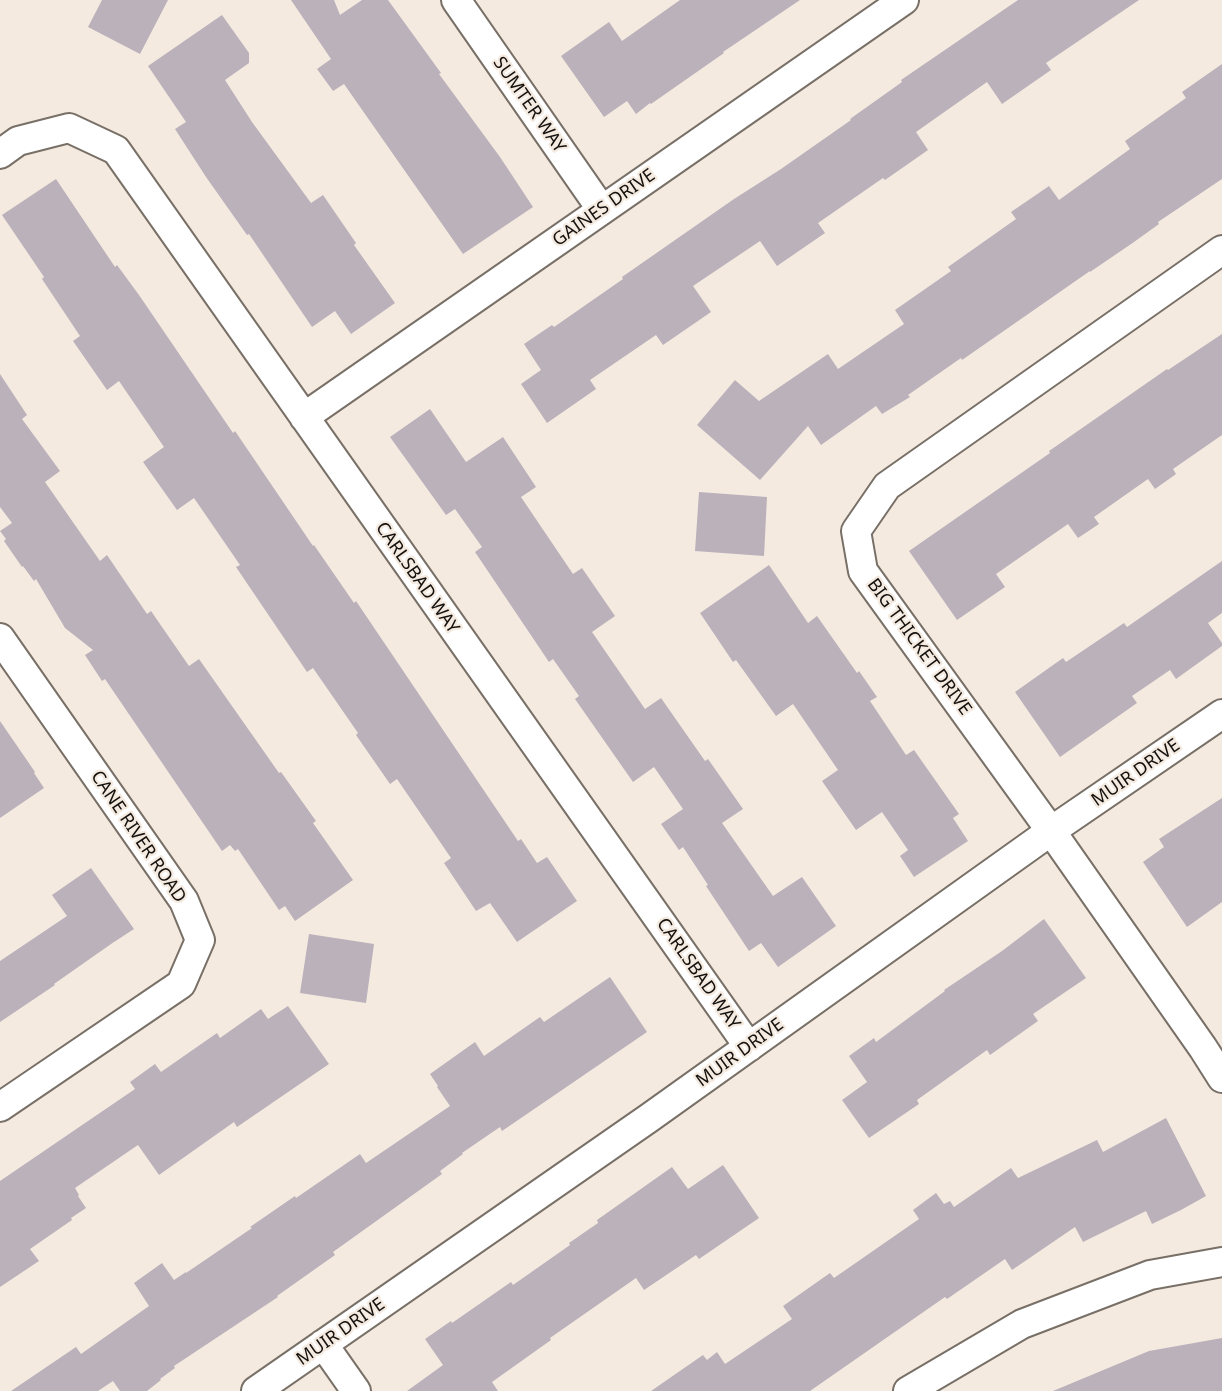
<!DOCTYPE html>
<style>
body{margin:0}
canvas{display:block;background:#f4eae0}
</style>
<canvas width="1222" height="1391"></canvas>
<script>
const g = document.querySelector('canvas').getContext('2d');
g.lineJoin = 'round';
function paint(path, color) { g.fillStyle = color; g.fill(path, 'evenodd'); }
const poly = rows => new Path2D(rows.map(r => 'M' + r).join(''));
function strokePath(path, color, width, dash) { g.strokeStyle = color; g.lineWidth = width; g.lineCap = dash ? 'butt' : 'round'; g.setLineDash(dash || []); g.stroke(path); }
function drawText(font, color, halo, rows, align = 'center') {
  g.font = font + ' "Noto Sans",sans-serif'; g.lineWidth = 4.5; g.setLineDash([]); g.textBaseline = 'middle'; g.strokeStyle = halo; g.fillStyle = color; for (const [text, x, y, turn = 0] of rows) {
    g.save(); g.translate(x, y); g.rotate((+turn || 0) * Math.PI / 180); g.textAlign = isNaN(turn) ? turn : align; if (halo) g.strokeText(text, 0, 0); g.fillText(text, 0, 0); g.restore();
  }
}
const building = poly([
 [102,0,168,0,140,54,88,27],
 [291,0,334,0,340,15,362,0,388,0,441,73,439,74,500,157,533,207,463,254,344,84,333,91,317,69,331,59],
 [680,0,800,0,723,52,724,53,651,104,650,103,636,114,627,101,604,117,561,56,609,22,622,41],
 [1018,0,1139,0,1046,63,1051,70,1002,104,987,82,916,132,928,150,885,180,883,178,818,223,825,233,777,266,760,241,693,286,711,312,663,345,656,335,590,380,596,389,547,423,521,384,541,370,524,344,552,325,554,327,623,279,622,277,734,199,781,169,851,120,850,119,902,82,901,80],
 [222,15,249,53,249,63,225,80,252,122,311,203,323,195,356,243,354,245,395,303,351,334,335,311,312,327,249,234,247,235,206,177,175,129,186,122,148,66],
 [1222,64,1222,179,1158,222,1159,224,1134,242,1090,272,1090,271,962,360,961,358,908,395,910,397,882,414,876,406,821,445,808,426,760,480,697,425,735,380,759,401,828,354,838,369,904,324,895,310,951,271,948,267,1016,219,1011,212,1049,186,1059,200,1130,149,1125,141,1186,98,1182,92],
 [56,179,115,267,117,265,139,295,233,433,235,431,313,546,314,545,354,603,356,601,518,841,521,839,537,863,547,857,577,901,517,942,490,903,476,911,444,863,451,858,397,779,390,784,356,735,358,733,313,668,307,672,236,567,240,565,194,498,177,510,143,462,164,447,119,381,107,390,73,341,80,336,42,279,44,277,2,215],
 [1222,334,1222,435,1173,469,1176,474,1155,489,1148,479,1094,517,1099,524,1078,538,1068,524,996,574,1005,587,957,620,909,551,1050,453,1049,451,1075,433,1167,369,1168,370],
 [0,374,27,415,22,419,60,471,45,482,100,561,107,555,147,614,151,611,189,666,199,659,279,773,281,772,316,821,313,823,353,880,295,921,285,906,279,910,238,849,235,851,230,845,222,851,105,679,102,681,85,655,93,650,65,628,36,579,34,581,23,566,22,567,4,541,6,539,0,531,12,523,0,507],
 [430,409,466,462,503,437,536,487,521,497,573,574,582,568,615,616,592,632,645,709,661,698,705,761,708,759,743,809,722,823,773,896,802,877,836,926,778,967,761,943,749,951,706,886,708,885,683,847,679,850,661,824,683,809,654,767,633,782,575,699,579,696,553,659,549,662,475,552,482,547,455,509,446,515,390,437],
 [699,492,767,497,764,556,695,551],
 [1222,561,1222,613,1208,623,1222,643,1222,646,1176,679,1170,670,1132,696,1137,703,1060,757,1015,692,1063,658,1066,662,1124,623,1127,627],
 [769,565,808,623,817,616,857,673,859,671,877,697,870,701,906,755,914,750,959,814,953,818,968,841,914,877,900,856,908,850,882,812,856,830,822,781,838,770,793,704,776,716,736,660,733,662,700,613],
 [0,721,35,772,34,773,44,788,0,818],
 [1222,798,1222,902,1187,927,1143,862,1164,847,1159,839],
 [91,868,134,929,111,944,54,984,55,985,0,1022,0,961,67,916,52,895],
 [1044,919,1086,978,1033,1014,1038,1021,990,1055,987,1050,917,1100,919,1104,869,1138,842,1100,867,1082,849,1056,874,1038,876,1042,945,991,944,990,1002,951],
 [309,934,374,944,366,1003,300,993],
 [610,977,647,1032,502,1131,500,1127,462,1153,463,1154,440,1171,442,1174,333,1252,335,1255,277,1296,278,1297,174,1366,175,1368,160,1379,161,1380,147,1391,120,1391,113,1381,98,1391,11,1391,76,1347,81,1354,149,1306,134,1283,162,1263,174,1280,186,1272,186,1273,252,1228,250,1227,295,1196,296,1198,360,1154,366,1163,450,1106,437,1087,438,1086,430,1074,475,1042,484,1056,540,1017,544,1022],
 [288,1006,329,1064,237,1127,234,1122,159,1175,138,1145,75,1188,79,1195,78,1196,86,1208,71,1218,72,1220,30,1249,39,1261,0,1287,0,1181,135,1089,130,1082,155,1064,161,1072,217,1033,220,1038,261,1009,268,1019],
 [1166,1118,1206,1196,1181,1210,1152,1224,1146,1211,1083,1242,1075,1227,1012,1270,1005,1259,947,1299,945,1297,810,1391,651,1391,703,1355,707,1360,717,1352,725,1364,792,1319,783,1306,830,1273,834,1278,919,1219,913,1210,936,1193,944,1204,950,1201,954,1207,1011,1168,1018,1178,1097,1140,1103,1152],
 [723,1165,759,1218,699,1259,696,1255,644,1290,636,1278,550,1338,551,1340,492,1382,498,1391,407,1391,443,1365,425,1339,451,1321,452,1323,511,1282,513,1285,570,1245,569,1243,598,1223,597,1220,672,1167,688,1189],
 [1222,1338,1222,1391,1053,1391,1149,1351]
]);
const minor = poly([
 [456,0,602,210],
 [0,154,18,141,69,128,116,150,749,1047],
 [1222,250,887,486,856,531,863,571,1051,831,1203,1048,1222,1078],
 [304,417,904,0],
 [0,638,184,901,200,940,181,984,0,1107],
 [323,1344,356,1391],
 [256,1391,649,1118,1051,831,1222,714],
 [908,1391,1022,1324,1150,1275,1222,1262]
]);
const streetNames = [
 ["SUMTER WAY",529,105,55],
 ["GAINES DRIVE",604,208,-35],
 ["CARLSBAD WAY",417,578,55],
 ["BIG THICKET DRIVE",919,647,54],
 ["MUIR DRIVE",1136,773,-35],
 ["CANE RIVER ROAD",138,837,56],
 ["CARLSBAD WAY",698,974,55],
 ["MUIR DRIVE",740,1053,-36],
 ["MUIR DRIVE",341,1332,-35]
];
paint(building, '#bbb1bb');
strokePath(minor, '#787067', 32);
strokePath(minor, '#fff', 28);
drawText('18px', '#13100d', '#f4eae0', streetNames);
</script>
